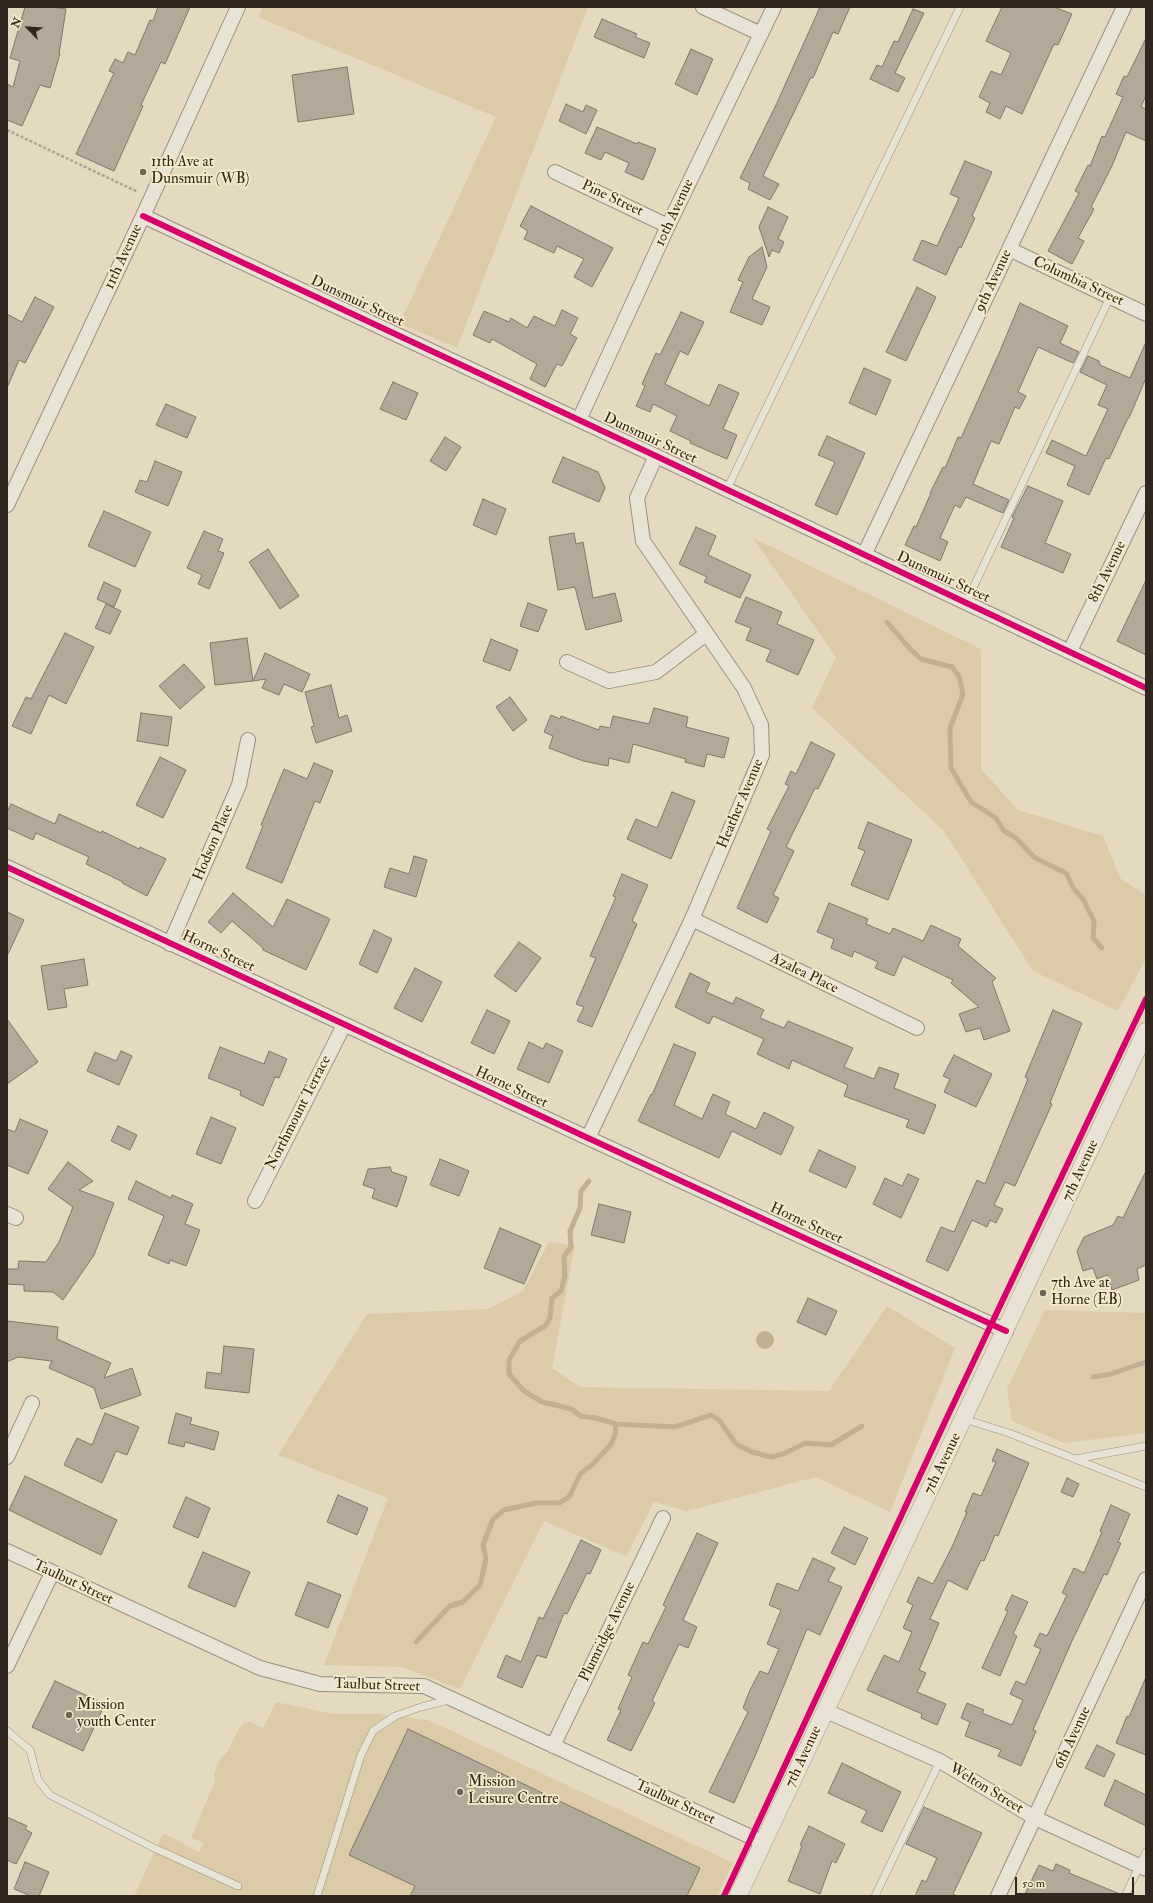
<!DOCTYPE html>
<style>
body{margin:0}
#map{position:relative;width:1153px;height:1903px;overflow:hidden;background:#e5d9bf;font-family:"IM FELL Double Pica",serif}
canvas{display:block}
.frame{position:absolute;inset:0;border:8px solid #31271e;pointer-events:none}
.north{position:absolute;left:8px;top:8px;width:40px;height:40px;-webkit-text-stroke:3px #f8eacc;paint-order:stroke;rotate:295deg;font-size:11px;font-weight:700;line-height:16px;text-align:center;color:#31271e}
.north::after{content:'';display:block;margin:auto;width:14px;height:18px;background:#31271e;clip-path:polygon(50% 0,100% 100%,50% 72%,0 100%)}
.scale{position:absolute;left:1015px;top:1877px;width:119px;height:18px;box-sizing:border-box;border:2px solid #31271e;border-top:0;padding-left:5px;font-size:12px;line-height:14px;white-space:nowrap;color:#31271e;-webkit-text-stroke:3px #f8eacc;paint-order:stroke}
</style>
<div id="map">
<canvas width="1153" height="1903"></canvas>
<div class="frame"></div>
<div class="north">N</div>
<div class="scale">50 m</div>
</div>
<script>
const g = document.querySelector('canvas').getContext('2d');
g.lineJoin = 'round';
function paint(path, color) { g.fillStyle = color; g.fill(path, 'evenodd'); }
const poly = rows => new Path2D(rows.map(r => 'M' + r).join(''));
function strokePath(path, color, width, dash) { g.strokeStyle = color; g.lineWidth = width; g.lineCap = dash ? 'butt' : 'round'; g.setLineDash(dash || []); g.stroke(path); }
function drawText(font, color, halo, rows, align = 'center') {
  g.font = font + ' "IM FELL Double Pica",serif'; g.lineWidth = 3.5; g.setLineDash([]); g.textBaseline = 'middle'; g.strokeStyle = halo; g.fillStyle = color; for (const [text, x, y, turn = 0] of rows) {
    g.save(); g.translate(x, y); g.rotate((+turn || 0) * Math.PI / 180); g.textAlign = isNaN(turn) ? turn : align; if (halo) g.strokeText(text, 0, 0); g.fillText(text, 0, 0); g.restore();
  }
}
const green = poly([
 [263,7,588,7,457,348,400,323,496,117,258,17],
 [753,538,981,649,981,769,1018,810,1103,836,1121,879,1146,895,1146,958,1118,1011,1033,971,944,831,812,708,836,657],
 [549,1242,575,1245,552,1368,580,1387,829,1391,887,1306,955,1348,890,1512,816,1477,687,1511,654,1502,626,1556,544,1521,460,1689,402,1667,324,1665,388,1498,278,1455,367,1314,488,1309,523,1291],
 [1045,1310,1146,1313,1146,1433,1064,1443,1012,1421,1007,1389],
 [276,1702,333,1714,377,1714,428,1720,733,1863,717,1896,134,1896,163,1833,199,1852,204,1843,191,1838,215,1781,214,1773,221,1758,227,1752,239,1728,244,1723,250,1722,263,1728]
]);
const water = poly([
 '756 1340a9 9 0 1 1 18 0a9 9 0 1 1-18 0Z'
]);
const stream = poly([
 [887,622,910,649,921,659,952,667,959,676,963,694,950,728,951,768,971,802,996,818,1004,831,1016,838,1035,858,1066,873,1074,889,1083,899,1094,921,1093,938,1102,948],
 [589,1181,581,1191,580,1208,570,1231,571,1247,564,1256,565,1276,561,1291,552,1298,550,1318,545,1326,520,1341,509,1360,509,1374,524,1391,542,1402,572,1409,580,1416,596,1418,616,1424],
 [1093,1377,1111,1374,1146,1362],
 [416,1642,450,1606,463,1602,480,1585,486,1559,483,1545,493,1519,504,1510,536,1503,559,1503,569,1497,581,1473,593,1464,611,1444,615,1435,616,1424,675,1427,711,1415,719,1420,736,1444,752,1452,771,1457,783,1454,806,1443,831,1445,862,1426]
]);
const building = poly([
 [25,7,51,7,66,9,59,54,60,54,50,88,40,85,22,126,7,120,7,84,13,87,20,61,10,58,25,7],
 [158,7,190,7,165,64,161,62,141,105,143,106,114,171,76,154,114,73,109,71,115,59,123,63,128,52,135,55,150,20,153,21,158,7],
 [820,7,850,7,838,34,833,32,813,78,811,77,763,176,779,184,770,200,748,189,750,183,740,178,776,105,820,7],
 [1002,7,1054,7,1072,14,1058,45,1054,44,1022,114,1006,106,1000,119,986,112,990,103,979,97,991,71,1001,75,1011,53,986,41,1002,7],
 [913,9,924,13,895,73,905,78,898,92,870,79,877,65,882,67,894,41,898,42,913,9],
 [602,19,637,34,635,37,650,43,644,58,594,37,602,19],
 [1146,38,1146,95,1141,107,1146,109,1146,141,1126,132,1111,168,1091,207,1094,209,1078,238,1084,241,1072,264,1048,251,1079,193,1075,191,1088,165,1090,166,1102,136,1105,137,1123,97,1116,94,1124,76,1127,77,1146,38],
 [691,49,713,59,697,95,675,84,691,49],
 [347,67,354,114,298,122,292,75,347,67],
 [566,104,583,112,586,105,597,110,586,134,559,121,566,104],
 [597,127,637,144,638,142,656,149,643,180,625,172,629,163,605,152,601,160,585,153,597,127],
 [965,161,992,172,972,216,975,218,961,248,959,247,946,275,913,260,922,240,937,246,959,198,950,194,965,161],
 [531,206,613,248,592,287,574,277,584,259,557,246,554,253,524,239,528,231,520,226,531,206],
 [768,207,788,217,778,239,784,242,779,253,772,250,769,257,759,227,768,207],
 [762,247,767,267,752,299,770,307,762,325,730,312,743,282,738,280,749,257,762,247],
 [917,287,936,297,906,361,886,352,917,287],
 [35,297,54,307,25,363,19,360,7,388,7,314,22,322,35,297],
 [1020,303,1068,326,1060,343,1079,352,1073,363,1038,347,1018,392,1026,396,1019,409,1015,407,999,444,991,441,973,484,1009,500,1003,513,966,497,960,508,955,505,940,538,948,542,940,561,905,545,914,526,916,527,931,493,930,493,943,467,945,468,958,437,961,438,1000,351,1020,303],
 [562,310,578,318,570,334,577,338,562,366,557,364,545,387,530,379,537,364,492,339,490,343,473,335,484,311,509,322,511,318,527,328,534,316,555,326,562,310],
 [681,312,704,322,688,355,680,351,665,384,709,406,719,384,739,393,723,429,737,435,727,459,690,443,691,441,670,431,677,416,653,404,650,412,636,406,645,386,642,384,656,353,660,355,681,312],
 [1146,342,1146,378,1129,418,1128,418,1109,459,1106,458,1089,495,1067,485,1075,466,1046,453,1052,440,1086,456,1108,409,1098,405,1107,385,1080,372,1088,356,1099,361,1100,365,1130,378,1146,342],
 [864,368,891,380,876,415,849,403,864,368],
 [393,382,418,393,406,420,380,409,393,382],
 [166,404,196,417,187,438,156,425,166,404],
 [827,436,865,453,837,515,815,505,835,462,818,455,827,436],
 [445,437,461,447,446,471,430,461,445,437],
 [563,457,598,472,605,488,599,502,552,482,563,457],
 [155,461,182,472,168,506,135,492,140,480,147,482,155,461],
 [1028,486,1063,501,1045,543,1071,554,1063,573,1001,547,1014,518,1012,517,1028,486],
 [483,499,506,509,496,535,473,525,483,499],
 [104,511,151,532,135,567,88,546,104,511],
 [696,527,716,536,708,555,751,575,740,598,704,582,707,577,679,564,696,527],
 [204,531,223,539,218,551,224,553,209,589,198,584,202,575,187,568,204,531],
 [574,533,576,544,583,542,593,598,615,593,622,621,586,630,575,587,558,590,549,537,574,533],
 [268,549,299,596,280,609,249,562,268,549],
 [1146,580,1146,655,1117,641,1146,580],
 [104,582,121,590,114,607,97,599,104,582],
 [746,597,782,612,777,624,814,640,798,675,766,661,771,650,746,640,751,628,735,622,746,597],
 [528,603,547,610,538,632,520,626,528,603],
 [106,604,121,611,110,634,95,628,106,604],
 [65,633,94,647,66,704,49,695,31,734,12,726,26,697,31,699,65,633],
 [247,638,253,681,215,685,210,643,247,638],
 [491,639,518,650,510,671,483,661,491,639],
 [265,653,310,674,302,692,284,684,279,695,262,688,266,679,253,681,265,653],
 [184,664,205,687,180,709,159,686,184,664],
 [331,685,339,718,347,715,352,731,316,743,311,727,314,726,305,692,331,685],
 [510,697,527,720,513,731,496,707,510,697],
 [654,708,688,717,686,727,729,738,724,758,707,754,704,767,685,762,686,759,633,744,629,763,609,758,608,766,583,761,549,748,553,736,544,732,551,715,560,719,561,716,599,730,600,726,610,728,613,716,649,724,654,708],
 [141,713,172,717,168,746,137,741,141,713],
 [811,742,835,754,818,789,815,788,786,847,794,851,773,895,779,898,767,923,737,908,771,831,767,829,789,786,785,784,791,771,796,774,811,742],
 [160,757,186,770,163,818,136,805,160,757],
 [314,763,333,771,320,803,315,801,282,883,246,868,263,826,261,825,284,769,307,779,314,763],
 [672,792,695,801,671,859,627,839,636,819,657,828,672,792],
 [11,804,55,824,59,814,101,833,102,831,139,849,140,847,166,859,147,896,122,883,123,882,86,864,89,857,36,833,33,840,7,828,7,812,11,804],
 [868,822,912,840,888,900,851,885,865,851,858,848,868,822],
 [414,856,427,860,416,897,384,887,390,868,409,874,414,856],
 [622,874,648,885,632,921,637,924,592,1027,577,1021,584,1007,576,1004,596,958,590,956,616,897,613,896,622,874],
 [233,893,273,927,287,899,330,919,306,970,263,950,263,948,232,921,221,933,208,922,233,893],
 [829,903,868,919,866,924,890,934,893,928,923,941,931,925,961,939,958,946,996,978,992,982,1010,1031,984,1040,980,1028,966,1032,959,1014,979,1007,951,983,953,980,903,956,894,976,875,968,878,962,854,951,852,957,831,948,834,939,817,932,829,903],
 [7,912,24,920,7,956,7,912],
 [374,930,392,939,377,973,359,964,374,930],
 [519,942,541,958,516,992,494,976,519,942],
 [84,959,88,985,64,989,67,1007,48,1010,41,966,84,959],
 [415,968,442,982,422,1022,394,1008,415,968],
 [690,973,710,983,706,992,733,1004,736,997,764,1010,760,1018,784,1028,788,1021,853,1048,844,1067,874,1079,879,1067,899,1074,894,1088,936,1105,924,1134,906,1127,909,1120,844,1096,848,1085,792,1060,789,1069,757,1054,764,1039,713,1016,709,1024,675,1007,690,973],
 [487,1010,510,1021,494,1054,471,1043,487,1010],
 [1053,1010,1082,1023,1050,1103,1052,1104,1015,1186,1005,1182,994,1205,1003,1209,996,1223,990,1220,987,1227,972,1220,948,1271,926,1261,941,1227,954,1232,977,1180,985,1184,1028,1079,1025,1077,1053,1010],
 [7,1019,38,1062,7,1084,7,1019],
 [529,1042,543,1049,546,1043,563,1051,549,1083,517,1069,529,1042],
 [674,1044,696,1053,674,1105,702,1119,713,1094,730,1102,725,1114,756,1129,764,1112,794,1127,781,1155,732,1131,719,1158,638,1121,651,1094,652,1095,674,1044],
 [220,1047,264,1064,269,1051,287,1059,279,1078,275,1077,263,1106,240,1095,241,1091,208,1078,220,1047],
 [121,1051,132,1056,119,1085,87,1071,95,1052,116,1061,121,1051],
 [954,1055,992,1074,976,1107,944,1092,950,1079,943,1076,954,1055],
 [211,1117,236,1128,221,1164,196,1154,211,1117],
 [20,1119,48,1131,28,1174,7,1165,7,1129,15,1132,20,1119],
 [118,1126,137,1135,130,1150,111,1141,118,1126],
 [819,1150,856,1167,846,1188,809,1171,819,1150],
 [440,1159,469,1171,459,1196,430,1185,440,1159],
 [68,1162,93,1181,79,1190,114,1203,94,1255,63,1300,53,1292,24,1291,24,1285,7,1284,7,1269,18,1269,19,1261,46,1262,59,1242,73,1207,48,1189,68,1162],
 [390,1167,392,1172,407,1177,397,1207,372,1198,375,1189,363,1185,368,1169,390,1167],
 [1146,1171,1146,1265,1137,1269,1139,1280,1112,1290,1107,1275,1097,1279,1093,1268,1083,1271,1077,1251,1084,1237,1113,1225,1118,1216,1123,1218,1146,1171],
 [908,1174,919,1179,901,1218,873,1204,885,1178,902,1186,908,1174],
 [136,1181,171,1198,172,1195,193,1204,185,1224,200,1230,186,1266,170,1260,169,1264,148,1255,164,1216,128,1199,136,1181],
 [599,1204,631,1212,624,1243,591,1235,599,1204],
 [500,1228,541,1245,524,1284,484,1268,500,1228],
 [808,1298,837,1311,826,1335,797,1322,808,1298],
 [7,1321,58,1327,57,1339,111,1363,104,1378,132,1368,141,1395,101,1409,94,1388,49,1368,52,1361,18,1357,7,1362,7,1321],
 [224,1346,254,1349,249,1393,205,1388,207,1372,221,1374,224,1346],
 [105,1413,139,1427,127,1455,116,1451,102,1483,64,1465,77,1438,92,1445,105,1413],
 [176,1413,192,1418,190,1424,219,1432,214,1450,185,1442,184,1447,168,1443,176,1413],
 [997,1449,1029,1463,998,1536,995,1535,984,1561,981,1560,967,1590,948,1580,930,1619,939,1623,919,1670,926,1673,917,1692,946,1704,937,1725,921,1718,922,1714,867,1690,884,1655,899,1662,912,1632,903,1628,913,1605,907,1602,918,1577,933,1584,952,1547,967,1512,965,1512,973,1493,981,1496,996,1462,992,1461,997,1449],
 [25,1476,117,1520,101,1555,9,1510,25,1476],
 [1067,1478,1079,1484,1073,1497,1061,1492,1067,1478],
 [338,1495,368,1508,357,1535,327,1522,338,1495],
 [186,1497,210,1508,198,1538,173,1527,186,1497],
 [1111,1505,1130,1514,1118,1542,1121,1543,1107,1575,1104,1574,1072,1641,1033,1730,1036,1731,1021,1766,998,1756,1001,1750,965,1736,970,1722,961,1718,967,1703,984,1710,982,1713,1012,1725,1023,1700,1010,1694,1016,1681,1025,1685,1041,1649,1034,1646,1040,1633,1047,1636,1067,1595,1062,1593,1074,1568,1084,1573,1102,1532,1100,1531,1111,1505],
 [844,1527,868,1538,855,1565,831,1553,844,1527],
 [697,1533,718,1543,683,1620,697,1627,688,1648,679,1644,652,1701,655,1703,631,1751,607,1740,621,1710,618,1709,632,1677,628,1675,643,1642,648,1644,666,1607,663,1605,697,1533],
 [581,1540,601,1550,590,1574,587,1573,567,1614,564,1613,546,1658,537,1655,522,1688,497,1677,506,1655,521,1662,539,1617,543,1619,581,1540],
 [203,1552,250,1572,235,1607,188,1587,203,1552],
 [813,1558,835,1568,828,1581,842,1587,820,1635,807,1629,755,1756,734,1803,709,1792,748,1712,743,1708,750,1690,760,1671,768,1674,779,1649,767,1644,781,1610,769,1605,777,1583,798,1591,813,1558],
 [308,1582,341,1595,328,1628,295,1615,308,1582],
 [1012,1595,1028,1602,1013,1634,1017,1636,1000,1676,982,1668,1008,1611,1005,1610,1012,1595],
 [1146,1677,1146,1755,1116,1743,1127,1716,1129,1717,1146,1677],
 [55,1681,105,1704,83,1751,32,1727,55,1681],
 [408,1729,700,1868,687,1896,410,1896,415,1886,349,1855,408,1729],
 [1097,1745,1115,1754,1104,1777,1085,1768,1097,1745],
 [842,1763,901,1792,882,1832,861,1822,867,1811,828,1793,842,1763],
 [1115,1780,1146,1795,1146,1826,1104,1805,1115,1780],
 [924,1807,982,1833,953,1894,957,1896,915,1896,922,1880,926,1882,937,1858,906,1844,924,1807],
 [7,1817,27,1826,25,1829,32,1833,16,1864,7,1860,7,1817],
 [809,1826,845,1844,836,1863,832,1861,820,1894,788,1881,802,1846,800,1845,809,1826],
 [25,1862,49,1872,39,1896,31,1896,14,1889,25,1862],
 [1056,1864,1070,1870,1069,1873,1120,1894,1120,1896,1024,1896,1039,1865,1053,1871,1056,1864]
]);
const path = poly([
 [7,130,138,192]
]);
const service = poly([
 [727,489,960,7],
 [966,603,1110,297],
 [964,1419,1009,1433,1146,1487],
 [1075,1459,1146,1446],
 [7,1731,30,1750,38,1780,50,1795,152,1847,238,1886],
 [317,1896,361,1755,373,1731,395,1716,421,1707,449,1700],
 [875,1896,940,1761],
 [1125,1896,1146,1852]
]);
const minor = poly([
 [703,7,761,34],
 [555,172,668,226],
 [143,216,656,456,1146,688],
 [1009,249,1146,314],
 [579,420,668,226,774,7],
 [7,505,143,216,238,7],
 [864,555,1124,7],
 [1070,651,1146,493],
 [567,662,609,681,656,672,706,634],
 [7,867,588,1138,1006,1331],
 [692,919,917,1028],
 [170,944,239,785,248,740],
 [588,1138,692,919,762,755,761,725,744,688,643,541,637,498,656,456],
 [255,1201,344,1025],
 [7,1214,16,1218],
 [7,1457,32,1403],
 [7,1551,260,1668,320,1684,424,1686,764,1843],
 [7,1666,52,1573],
 [826,1711,940,1761,1035,1818,1146,1869],
 [553,1746,663,1518],
 [998,1896,1146,1579]
]);
const tertiary = poly([
 [738,1896,1146,1031]
]);
const cycleway = poly([
 [143,216,656,456,1146,688],
 [7,867,588,1138,1006,1331],
 [724,1896,950,1411,1146,999]
]);
const markers = [
 [143,172,4,"#706556"],
 [1043,1293,4,"#706556"],
 [69,1715,4,"#706556"],
 [460,1792,4,"#706556"]
];
const poiNames = [
 ["11th Ave at",151,163],
 ["Dunsmuir (WB)",151,180],
 ["7th Ave at",1051,1284],
 ["Horne (EB)",1051,1301],
 ["Mission",77,1706],
 ["youth Center",77,1723],
 ["Mission",468,1783],
 ["Leisure Centre",468,1800]
];
const streetNames = [
 ["Pine Street",612,199,25],
 ["10th Avenue",675,213,-65],
 ["11th Avenue",124,257,-65],
 ["9th Avenue",994,281,-65],
 ["Columbia Street",1078,282,25],
 ["Dunsmuir Street",357,302,25],
 ["Dunsmuir Street",650,439,25],
 ["8th Avenue",1108,572,-64],
 ["Dunsmuir Street",943,578,25],
 ["Heather Avenue",741,804,-67],
 ["Hodson Place",214,843,-67],
 ["Horne Street",218,952,25],
 ["Azalea Place",804,974,26],
 ["Horne Street",511,1088,25],
 ["Northmount Terrace",299,1113,-63],
 ["7th Avenue",1081,1171,-65],
 ["Horne Street",806,1224,25],
 ["7th Avenue",943,1464,-64],
 ["Taulbut Street",73,1583,25],
 ["Plumridge Avenue",608,1632,-64],
 ["Taulbut Street",377,1686,2],
 ["6th Avenue",1073,1738,-65],
 ["7th Avenue",804,1757,-65],
 ["Welton Street",986,1789,31],
 ["Taulbut Street",675,1803,25]
];
paint(green, '#dbcba9');
paint(water, '#c1b192');
strokePath(stream, '#c1b192', 5);
paint(building, '#b2a998');
strokePath(building, '#7f776a', 1);
strokePath(service, '#978f80', 8);
strokePath(minor, '#978f80', 16);
strokePath(tertiary, '#978f80', 18);
strokePath(path, '#a8a398', 2.5, [3, 2]);
strokePath(service, '#e9e3d6', 7);
strokePath(minor, '#e9e3d6', 14);
strokePath(tertiary, '#e9e3d6', 17);
strokePath(cycleway, '#d6006c', 6);
for (const [x, y, r, color] of markers) { const dot = new Path2D(); dot.arc(x, y, r, 0, 2 * Math.PI); g.fillStyle = color; g.fill(dot); strokePath(dot, '#f8eacc', 1.5); }
drawText('15px', '#31271e', '#f8eacc', poiNames, 'left');
drawText('15px', '#31271e', '#f8eacc', streetNames);
</script>
